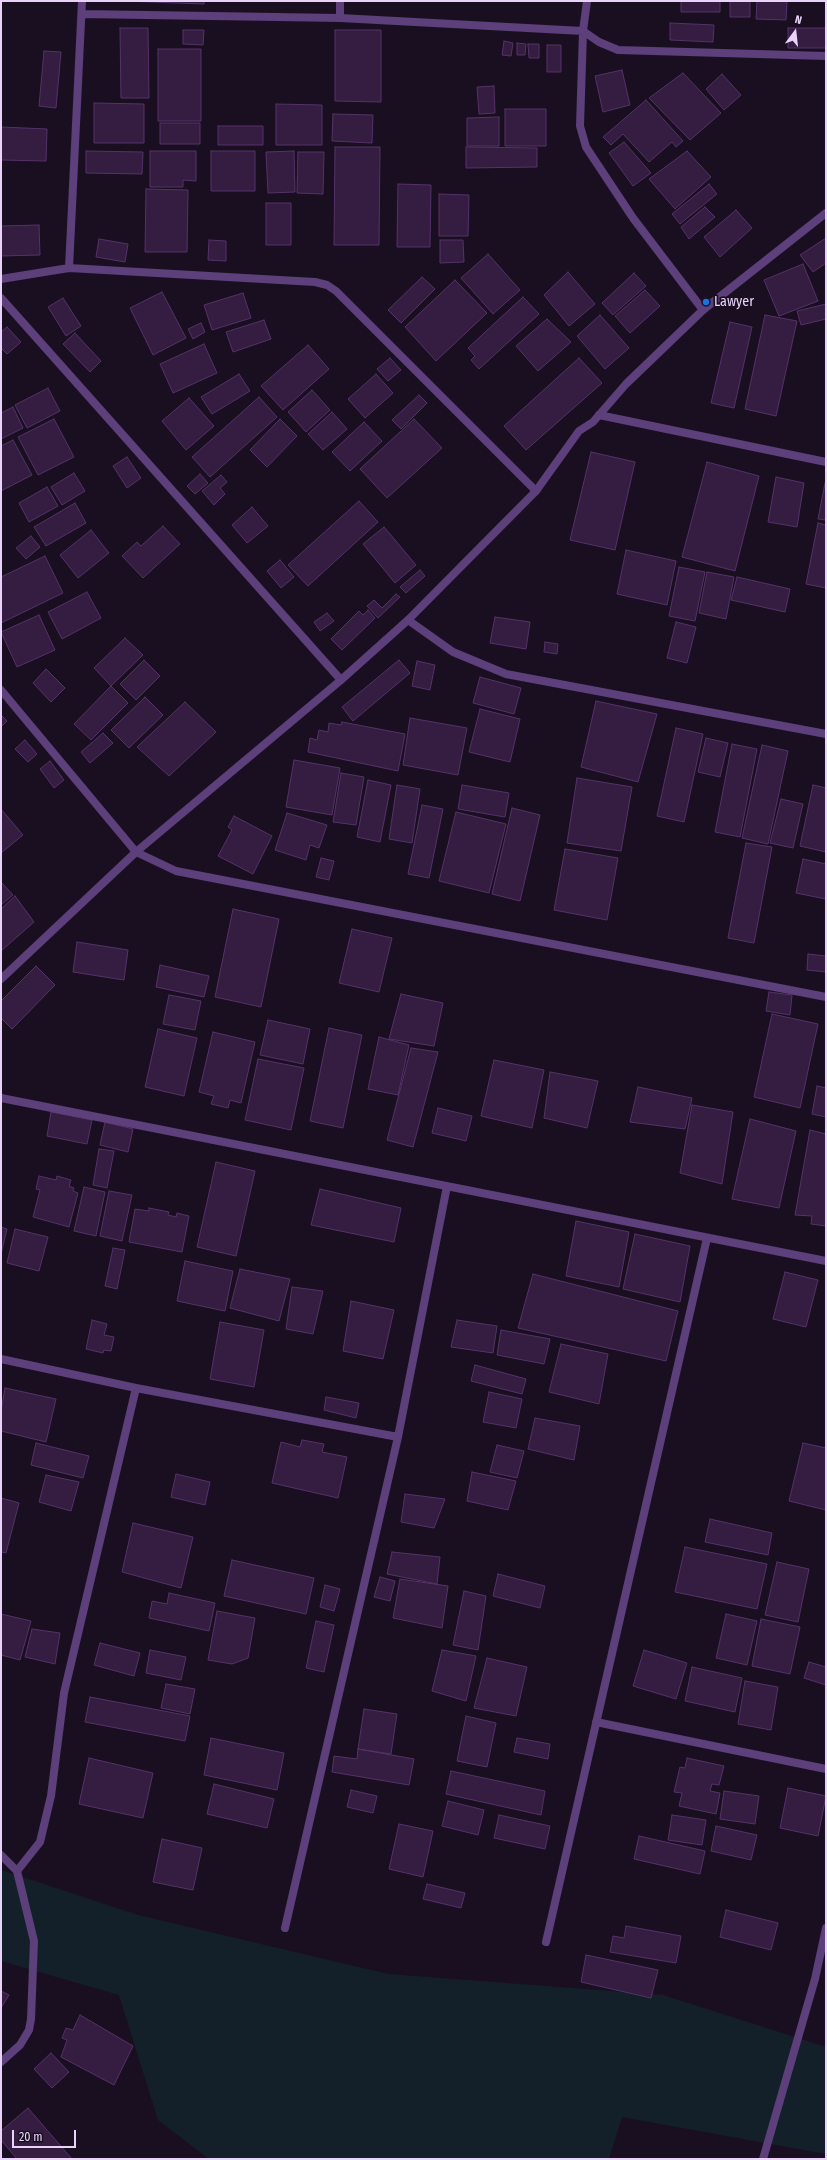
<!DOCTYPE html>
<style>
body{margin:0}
#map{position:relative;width:827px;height:2160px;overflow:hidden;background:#1a0f20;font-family:"Fira Sans Condensed",sans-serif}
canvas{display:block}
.frame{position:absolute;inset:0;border:2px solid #e9d3fb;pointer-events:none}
.north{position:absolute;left:775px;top:12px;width:40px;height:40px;-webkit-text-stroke:3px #1a0f20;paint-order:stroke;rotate:15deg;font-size:11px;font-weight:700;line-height:16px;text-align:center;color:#e9d3fb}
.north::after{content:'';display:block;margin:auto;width:14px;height:18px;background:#e9d3fb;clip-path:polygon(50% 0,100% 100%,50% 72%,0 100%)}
.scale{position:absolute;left:12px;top:2130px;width:64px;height:18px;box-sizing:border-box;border:2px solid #e9d3fb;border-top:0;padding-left:5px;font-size:12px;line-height:14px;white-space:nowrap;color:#e9d3fb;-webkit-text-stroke:3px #1a0f20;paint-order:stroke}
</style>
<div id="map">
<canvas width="827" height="2160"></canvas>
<div class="frame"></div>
<div class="north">N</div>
<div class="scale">20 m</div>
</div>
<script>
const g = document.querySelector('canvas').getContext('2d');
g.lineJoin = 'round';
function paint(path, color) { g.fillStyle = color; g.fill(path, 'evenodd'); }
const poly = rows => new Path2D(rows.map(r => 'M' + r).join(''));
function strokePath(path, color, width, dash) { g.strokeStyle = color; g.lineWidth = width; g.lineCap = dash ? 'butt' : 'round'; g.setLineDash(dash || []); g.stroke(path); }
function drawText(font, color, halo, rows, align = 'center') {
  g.font = font + ' "Fira Sans Condensed",sans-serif'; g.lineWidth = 3.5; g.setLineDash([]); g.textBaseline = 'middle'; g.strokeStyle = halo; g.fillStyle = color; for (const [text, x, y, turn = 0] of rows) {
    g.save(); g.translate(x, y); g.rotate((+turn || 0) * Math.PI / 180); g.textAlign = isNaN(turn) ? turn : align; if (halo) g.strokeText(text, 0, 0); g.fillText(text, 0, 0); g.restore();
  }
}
const green = poly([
 [1,1870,138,1915,388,1974,663,1995,826,2047,826,2154,622,2117,609,2159,209,2159,158,2120,119,1995,1,1961]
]);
const building = poly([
 [125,1,204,1,204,4,125,1],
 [681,1,720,1,720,12,681,12,681,1],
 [730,1,750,1,750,17,730,17,730,1],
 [757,1,787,1,786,20,756,19,757,1],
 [670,23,714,25,713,42,670,40,670,23],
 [120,28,148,28,149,98,121,98,120,28],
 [788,28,826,28,826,48,788,48,788,28],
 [183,30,204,30,203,45,183,44,183,30],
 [335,30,381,30,381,102,335,101,335,30],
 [504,41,513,43,511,56,502,55,504,41],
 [517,43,526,44,525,55,517,55,517,43],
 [528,44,539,44,539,58,529,58,528,44],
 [547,45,561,45,561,72,547,72,547,45],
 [158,49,201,49,201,121,158,121,158,49],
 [44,51,61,52,56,108,39,106,44,51],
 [622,70,630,105,603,112,595,76,622,70],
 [683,73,721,113,690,140,649,98,683,73],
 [722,74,741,95,724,110,706,89,722,74],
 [494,86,495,113,479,114,477,87,494,86],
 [646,100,683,141,676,147,672,142,649,162,623,134,611,145,603,137,646,100],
 [94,103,144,104,144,143,94,143,94,103],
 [276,104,322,105,322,145,276,145,276,104],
 [505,109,546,109,546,146,505,146,505,109],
 [333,114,373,115,372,143,332,141,333,114],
 [499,117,499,146,467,146,467,118,499,117],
 [160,123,200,123,200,144,160,144,160,123],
 [218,126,263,126,263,145,218,145,218,126],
 [1,127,47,129,46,161,1,160,1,127],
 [624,142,651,173,633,186,609,153,624,142],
 [335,147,380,147,379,245,334,245,335,147],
 [466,147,537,148,537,167,466,168,466,147],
 [86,151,143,152,142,174,86,173,86,151],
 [150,151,196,151,196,181,183,180,183,187,150,187,150,151],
 [211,151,255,151,255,191,211,191,211,151],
 [294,151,295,192,268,193,266,152,294,151],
 [687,151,711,177,675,209,649,179,687,151],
 [298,152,324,152,323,194,297,193,298,152],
 [398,184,431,185,430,247,397,247,398,184],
 [709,184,717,194,680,224,672,214,709,184],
 [146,189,188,190,187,252,145,252,146,189],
 [439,194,469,195,468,236,439,236,439,194],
 [266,203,291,203,291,245,266,245,266,203],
 [705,207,715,217,689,239,681,227,705,207],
 [736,210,752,228,720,257,704,237,736,210],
 [39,225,40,255,1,256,1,226,39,225],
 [826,238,826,263,813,272,800,255,826,238],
 [99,239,128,244,125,262,96,257,99,239],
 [209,240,226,241,226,261,208,260,209,240],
 [440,240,463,240,464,262,440,263,440,240],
 [488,254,520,290,493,314,461,278,488,254],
 [803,264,818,301,779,316,764,280,803,264],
 [568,272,595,304,569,326,544,295,568,272],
 [634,273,646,286,613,315,602,303,634,273],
 [422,277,435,289,401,323,388,310,422,277],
 [455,280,487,313,436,361,405,327,455,280],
 [645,290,660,306,630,333,615,316,645,290],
 [162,292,186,338,153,355,130,308,162,292],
 [243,293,251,318,212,330,204,305,243,293],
 [523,297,539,314,479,369,471,360,475,356,468,348,523,297],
 [63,298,81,326,66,336,48,307,63,298],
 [826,304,826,319,801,325,797,311,826,304],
 [600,315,629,348,605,369,577,336,600,315],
 [765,315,797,321,776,416,745,409,765,315],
 [547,319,571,342,538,371,516,346,547,319],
 [264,320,271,339,233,352,226,332,264,320],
 [730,322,752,327,734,408,711,403,730,322],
 [201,323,205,332,193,339,188,329,201,323],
 [7,327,21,342,7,354,1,348,1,332,7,327],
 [75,333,101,361,90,372,63,344,75,333],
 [204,344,217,373,173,393,160,364,204,344],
 [308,345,329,369,283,410,261,386,308,345],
 [390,358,401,370,388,381,377,369,390,358],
 [579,358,602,383,526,450,504,426,579,358],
 [239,374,250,391,212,414,201,397,239,374],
 [376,374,393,393,365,418,348,399,376,374],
 [48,388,60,411,27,428,15,405,48,388],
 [312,390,330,410,306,432,288,412,312,390],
 [419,395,427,403,401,429,392,420,419,395],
 [259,397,277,417,210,477,192,457,259,397],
 [189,398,214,426,186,450,162,421,189,398],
 [13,407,23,428,1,439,1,413,13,407],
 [332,412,347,429,323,450,308,434,332,412],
 [54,419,74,457,38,475,18,437,54,419],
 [280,419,297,436,267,467,250,450,280,419],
 [414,419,442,448,387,498,360,469,414,419],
 [364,422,382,441,350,471,332,452,364,422],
 [13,440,32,475,1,491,1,446,13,440],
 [591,452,635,462,615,550,570,540,591,452],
 [127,457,141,478,127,488,113,466,127,457],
 [707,462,759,476,735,571,682,557,707,462],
 [74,473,85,491,62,505,51,487,74,473],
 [200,474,208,483,195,494,187,486,200,474],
 [221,475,227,482,220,488,225,494,214,505,202,491,221,475],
 [776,477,804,483,797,527,768,522,776,477],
 [825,483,826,484,826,520,818,519,825,483],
 [47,487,58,506,29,522,19,503,47,487],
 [359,501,378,522,308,586,288,565,359,501],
 [75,503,86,523,46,546,34,527,75,503],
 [252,507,268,526,247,543,232,525,252,507],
 [818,523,826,525,826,588,806,584,818,523],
 [163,526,180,544,143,578,122,556,137,542,141,546,163,526],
 [384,527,416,565,395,583,363,544,384,527],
 [91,530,109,553,78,578,60,555,91,530],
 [31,536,40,547,26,559,16,548,31,536],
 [626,550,676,561,667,605,617,594,626,550],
 [45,556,63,593,1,623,1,577,45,556],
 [280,560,294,577,281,588,267,571,280,560],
 [679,567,705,572,695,621,669,616,679,567],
 [420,570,425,576,406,593,400,587,420,570],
 [707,572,734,577,726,619,699,613,707,572],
 [737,577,790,589,785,612,731,600,737,577],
 [87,592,101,618,62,639,48,612,87,592],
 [396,594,400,597,378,618,367,606,374,600,382,608,396,594],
 [368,610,375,618,342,650,331,639,359,611,363,615,368,610],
 [327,613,334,621,320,631,314,622,327,613],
 [39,615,55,650,17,667,1,632,39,615],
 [495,617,530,622,526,649,490,643,495,617],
 [676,622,696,627,687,663,667,658,676,622],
 [125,638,143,655,111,686,94,668,125,638],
 [545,642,558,644,557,654,544,652,545,642],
 [144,660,160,676,136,700,120,684,144,660],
 [399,660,410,673,353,721,342,707,399,660],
 [417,661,435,665,430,690,412,686,417,661],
 [46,669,65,688,51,702,33,683,46,669],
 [480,677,521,688,514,714,473,703,480,677],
 [111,686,128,703,91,740,74,724,111,686],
 [145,697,163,715,129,748,111,730,145,697],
 [596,701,657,714,638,782,581,767,596,701],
 [185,702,216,732,169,776,137,747,185,702],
 [480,709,520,719,510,762,469,752,480,709],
 [1,715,7,721,1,727,1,715],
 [410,718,467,728,458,775,403,765,410,718],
 [342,722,405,734,398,771,308,752,310,738,317,740,319,730,328,732,329,723,341,725,342,722],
 [676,728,703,734,684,822,657,816,676,728],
 [103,733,113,743,90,763,81,752,103,733],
 [706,738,728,743,720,777,698,772,706,738],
 [25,740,37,754,28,762,15,749,25,740],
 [732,744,757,749,740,837,715,832,732,744],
 [762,745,788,751,768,844,742,838,762,745],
 [294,760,340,768,332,815,286,807,294,760],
 [50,761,64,780,54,788,40,769,50,761],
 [341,773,364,777,356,825,333,822,341,773],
 [577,778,632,787,621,851,567,843,577,778],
 [368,780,391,785,380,842,357,837,368,780],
 [397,785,420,789,412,843,389,839,397,785],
 [462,785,509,793,505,817,458,809,462,785],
 [813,785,826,788,826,852,800,846,813,785],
 [781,799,803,804,793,848,770,843,781,799],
 [422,805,443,809,429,878,408,874,422,805],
 [512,808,540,815,520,901,492,894,512,808],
 [1,809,23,835,1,853,1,809],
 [456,812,506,824,489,893,439,881,456,812],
 [287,813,327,825,319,848,310,845,306,860,275,850,287,813],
 [234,816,272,836,253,874,218,856,232,830,228,827,234,816],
 [746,843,772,847,754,943,728,938,746,843],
 [565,849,618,858,607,920,554,910,565,849],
 [321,858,334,861,329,880,316,877,321,858],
 [803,859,826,864,826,899,796,893,803,859],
 [1,882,13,895,1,905,1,882],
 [15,896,34,922,1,951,1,909,15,896],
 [233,909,279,919,261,1007,215,997,233,909],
 [352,929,392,938,379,992,339,983,352,929],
 [77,942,128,950,124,980,73,972,77,942],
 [808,954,826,956,826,972,807,970,808,954],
 [160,965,209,976,204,997,156,987,160,965],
 [36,966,55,985,12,1029,1,1018,1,1001,36,966],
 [769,992,792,995,790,1015,766,1011,769,992],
 [401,994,443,1003,434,1046,389,1039,401,994],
 [169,995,201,1001,195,1030,163,1024,169,995],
 [772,1014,818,1024,800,1108,754,1097,772,1014],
 [268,1020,310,1029,303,1064,260,1055,268,1020],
 [329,1028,362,1035,343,1128,310,1121,329,1028],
 [158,1029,197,1038,184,1096,145,1087,158,1029],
 [213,1032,255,1042,241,1103,230,1100,228,1108,211,1104,214,1096,199,1092,213,1032],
 [379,1037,409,1045,398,1095,368,1089,379,1037],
 [411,1048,438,1052,413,1147,387,1140,411,1048],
 [258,1059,304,1068,291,1130,245,1120,258,1059],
 [494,1060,544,1070,532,1128,481,1116,494,1060],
 [550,1072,598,1081,587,1128,544,1118,550,1072],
 [817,1086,826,1088,826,1117,812,1114,817,1086],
 [638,1087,692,1098,685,1129,630,1122,638,1087],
 [692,1105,733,1112,722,1184,680,1173,692,1105],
 [438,1108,472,1116,466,1141,432,1133,438,1108],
 [51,1112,92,1120,87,1144,47,1136,51,1112],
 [750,1119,796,1131,779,1208,732,1199,750,1119],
 [105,1122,133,1129,128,1152,100,1145,105,1122],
 [810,1130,826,1134,826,1226,811,1224,812,1216,795,1215,810,1130],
 [99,1149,114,1151,107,1188,93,1185,99,1149],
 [216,1162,255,1171,236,1256,197,1247,216,1162],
 [39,1176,56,1180,57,1176,71,1180,69,1186,74,1188,73,1191,78,1193,69,1227,33,1217,40,1190,36,1189,39,1176],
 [84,1187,105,1192,96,1236,74,1231,84,1187],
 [320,1189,401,1208,394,1242,311,1225,320,1189],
 [109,1191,132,1195,122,1241,100,1236,109,1191],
 [149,1208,169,1212,168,1215,176,1217,177,1213,189,1216,182,1252,129,1242,135,1209,149,1211,149,1208],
 [576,1221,629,1232,619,1287,566,1276,576,1221],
 [1,1227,7,1229,1,1254,1,1227],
 [15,1229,48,1237,39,1271,7,1263,15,1229],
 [635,1234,690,1246,680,1302,623,1289,635,1234],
 [113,1248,125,1250,117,1289,105,1286,113,1248],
 [185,1261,233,1271,225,1311,177,1301,185,1261],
 [240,1269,290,1279,279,1321,230,1308,240,1269],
 [785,1272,818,1280,806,1327,773,1319,785,1272],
 [533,1274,678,1311,666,1361,518,1328,533,1274],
 [292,1287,323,1291,313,1334,286,1329,292,1287],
 [351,1301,394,1310,383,1359,343,1351,351,1301],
 [92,1320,107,1324,104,1335,114,1337,111,1351,104,1350,103,1353,86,1349,92,1320],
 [457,1320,497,1326,493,1353,451,1347,457,1320],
 [220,1322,264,1330,254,1387,210,1379,220,1322],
 [501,1330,550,1339,544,1364,497,1355,501,1330],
 [561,1344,608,1354,599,1404,549,1392,561,1344],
 [475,1365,526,1379,522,1394,471,1381,475,1365],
 [5,1388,56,1399,46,1442,1,1431,1,1411,5,1388],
 [489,1392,522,1399,516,1428,483,1422,489,1392],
 [326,1397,359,1403,356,1418,324,1410,326,1397],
 [535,1418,580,1426,574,1460,528,1449,535,1418],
 [302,1440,324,1444,322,1452,347,1457,338,1498,272,1483,281,1442,300,1447,302,1440],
 [36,1443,89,1456,83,1478,31,1465,36,1443],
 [803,1443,826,1448,826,1510,789,1501,803,1443],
 [497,1445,524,1451,517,1478,490,1472,497,1445],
 [472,1472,516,1481,508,1510,467,1501,472,1472],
 [176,1474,210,1482,205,1505,171,1497,176,1474],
 [46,1475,79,1482,71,1511,39,1502,46,1475],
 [405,1494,445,1499,434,1528,401,1522,405,1494],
 [1,1498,19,1503,6,1553,1,1552,1,1498],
 [710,1519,772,1533,768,1555,705,1542,710,1519],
 [133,1523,193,1537,181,1588,122,1572,133,1523],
 [685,1547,767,1564,757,1609,675,1592,685,1547],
 [392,1552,440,1557,437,1584,387,1574,392,1552],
 [232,1560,314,1578,306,1614,224,1596,232,1560],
 [777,1562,809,1569,798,1622,765,1615,777,1562],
 [498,1574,545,1586,540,1608,493,1596,498,1574],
 [380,1577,395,1581,390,1601,374,1597,380,1577],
 [400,1579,448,1586,442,1628,393,1618,400,1579],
 [325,1585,340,1589,334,1611,320,1607,325,1585],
 [464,1591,486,1596,478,1650,453,1645,464,1591],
 [169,1593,215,1603,209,1631,149,1618,152,1601,167,1604,169,1593],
 [217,1611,255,1618,248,1658,232,1664,208,1660,217,1611],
 [1,1614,31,1621,20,1660,1,1655,1,1614],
 [726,1614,757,1621,747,1665,716,1658,726,1614],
 [761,1619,800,1627,790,1674,752,1666,761,1619],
 [316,1621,334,1625,324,1672,306,1668,316,1621],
 [32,1629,60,1633,55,1664,25,1657,32,1629],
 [100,1643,140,1653,134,1676,94,1665,100,1643],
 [150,1650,186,1657,181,1680,146,1673,150,1650],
 [442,1650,476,1656,466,1701,432,1691,442,1650],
 [644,1650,687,1663,676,1699,633,1686,644,1650],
 [487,1658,527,1667,516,1716,474,1708,487,1658],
 [809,1662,826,1667,826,1685,804,1678,809,1662],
 [692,1667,742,1678,735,1712,685,1701,692,1667],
 [745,1681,778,1687,771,1730,738,1724,745,1681],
 [166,1684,195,1689,190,1714,161,1708,166,1684],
 [90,1697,190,1716,185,1741,85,1722,90,1697],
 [364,1709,397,1714,391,1754,358,1749,364,1709],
 [466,1716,496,1723,487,1767,457,1761,466,1716],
 [211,1738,284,1753,277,1790,204,1775,211,1738],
 [517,1738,550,1744,548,1759,514,1752,517,1738],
 [358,1749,414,1759,409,1785,332,1772,334,1756,357,1759,358,1749],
 [89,1758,153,1773,143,1818,79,1804,89,1758],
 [687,1758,724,1766,719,1785,712,1784,710,1791,720,1793,716,1814,679,1806,682,1793,674,1792,680,1767,685,1768,687,1758],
 [451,1771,545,1791,541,1815,446,1794,451,1771],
 [214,1784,274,1799,267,1828,207,1814,214,1784],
 [788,1788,826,1796,818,1836,780,1828,788,1788],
 [351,1790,377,1796,373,1813,347,1807,351,1790],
 [724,1791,759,1796,755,1824,720,1819,724,1791],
 [448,1801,484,1810,478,1835,442,1826,448,1801],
 [499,1815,550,1826,545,1849,494,1838,499,1815],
 [672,1815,706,1820,702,1845,668,1840,672,1815],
 [399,1824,433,1831,423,1877,389,1869,399,1824],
 [716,1826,757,1835,751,1860,711,1851,716,1826],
 [639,1836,705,1851,700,1874,634,1859,639,1836],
 [162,1839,202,1848,193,1890,153,1882,162,1839],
 [427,1884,465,1893,461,1908,423,1899,427,1884],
 [726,1910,778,1923,771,1950,720,1937,726,1910],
 [626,1926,681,1936,676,1963,610,1952,613,1936,624,1938,626,1926],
 [586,1955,658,1970,651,1998,581,1982,586,1955],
 [1,1991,9,1995,1,2008,1,1991],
 [80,2015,133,2046,114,2085,61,2057,67,2040,62,2038,66,2028,73,2030,80,2015],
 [51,2053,69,2072,52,2088,34,2069,51,2053],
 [28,2108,72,2159,17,2159,1,2140,1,2131,28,2108]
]);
const minor = poly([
 [587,1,583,31,580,126,586,147,633,218,703,310],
 [82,14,340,18,583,31,599,42,618,50,826,56],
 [340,18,340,1],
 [69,268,315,282,327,285,336,291,536,491],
 [1,279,69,268,82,1],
 [1,298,341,680],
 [599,415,826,462],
 [408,620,453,652,506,674,826,734],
 [1,690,136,852,176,871,826,997],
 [1,1098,826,1261],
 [1,1359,136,1388,398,1437],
 [596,1722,826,1769],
 [17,1871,40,1842,51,1796,64,1693,136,1388],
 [285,1928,398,1437,447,1186],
 [546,1942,707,1238],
 [763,2159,815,1979,826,1928]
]);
const tertiary = poly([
 [1,979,136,852,341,680,408,620,536,491,579,431,593,422,626,384,703,310,826,213],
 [1,1855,17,1871,34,1941,31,2019,29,2030,20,2045,1,2062]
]);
const markers = [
 [706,302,4,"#1673e4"]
];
const poiNames = [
 ["Lawyer",714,302]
];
paint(green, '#13202a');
paint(building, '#341d40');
strokePath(building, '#553269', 1);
strokePath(minor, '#5c3f7b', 8);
strokePath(tertiary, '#5c3f7b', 8);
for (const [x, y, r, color] of markers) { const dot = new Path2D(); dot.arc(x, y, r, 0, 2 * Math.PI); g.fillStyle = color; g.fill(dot); strokePath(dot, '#1a0f20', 1.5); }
drawText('14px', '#e9d3fb', '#1a0f20', poiNames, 'left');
</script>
